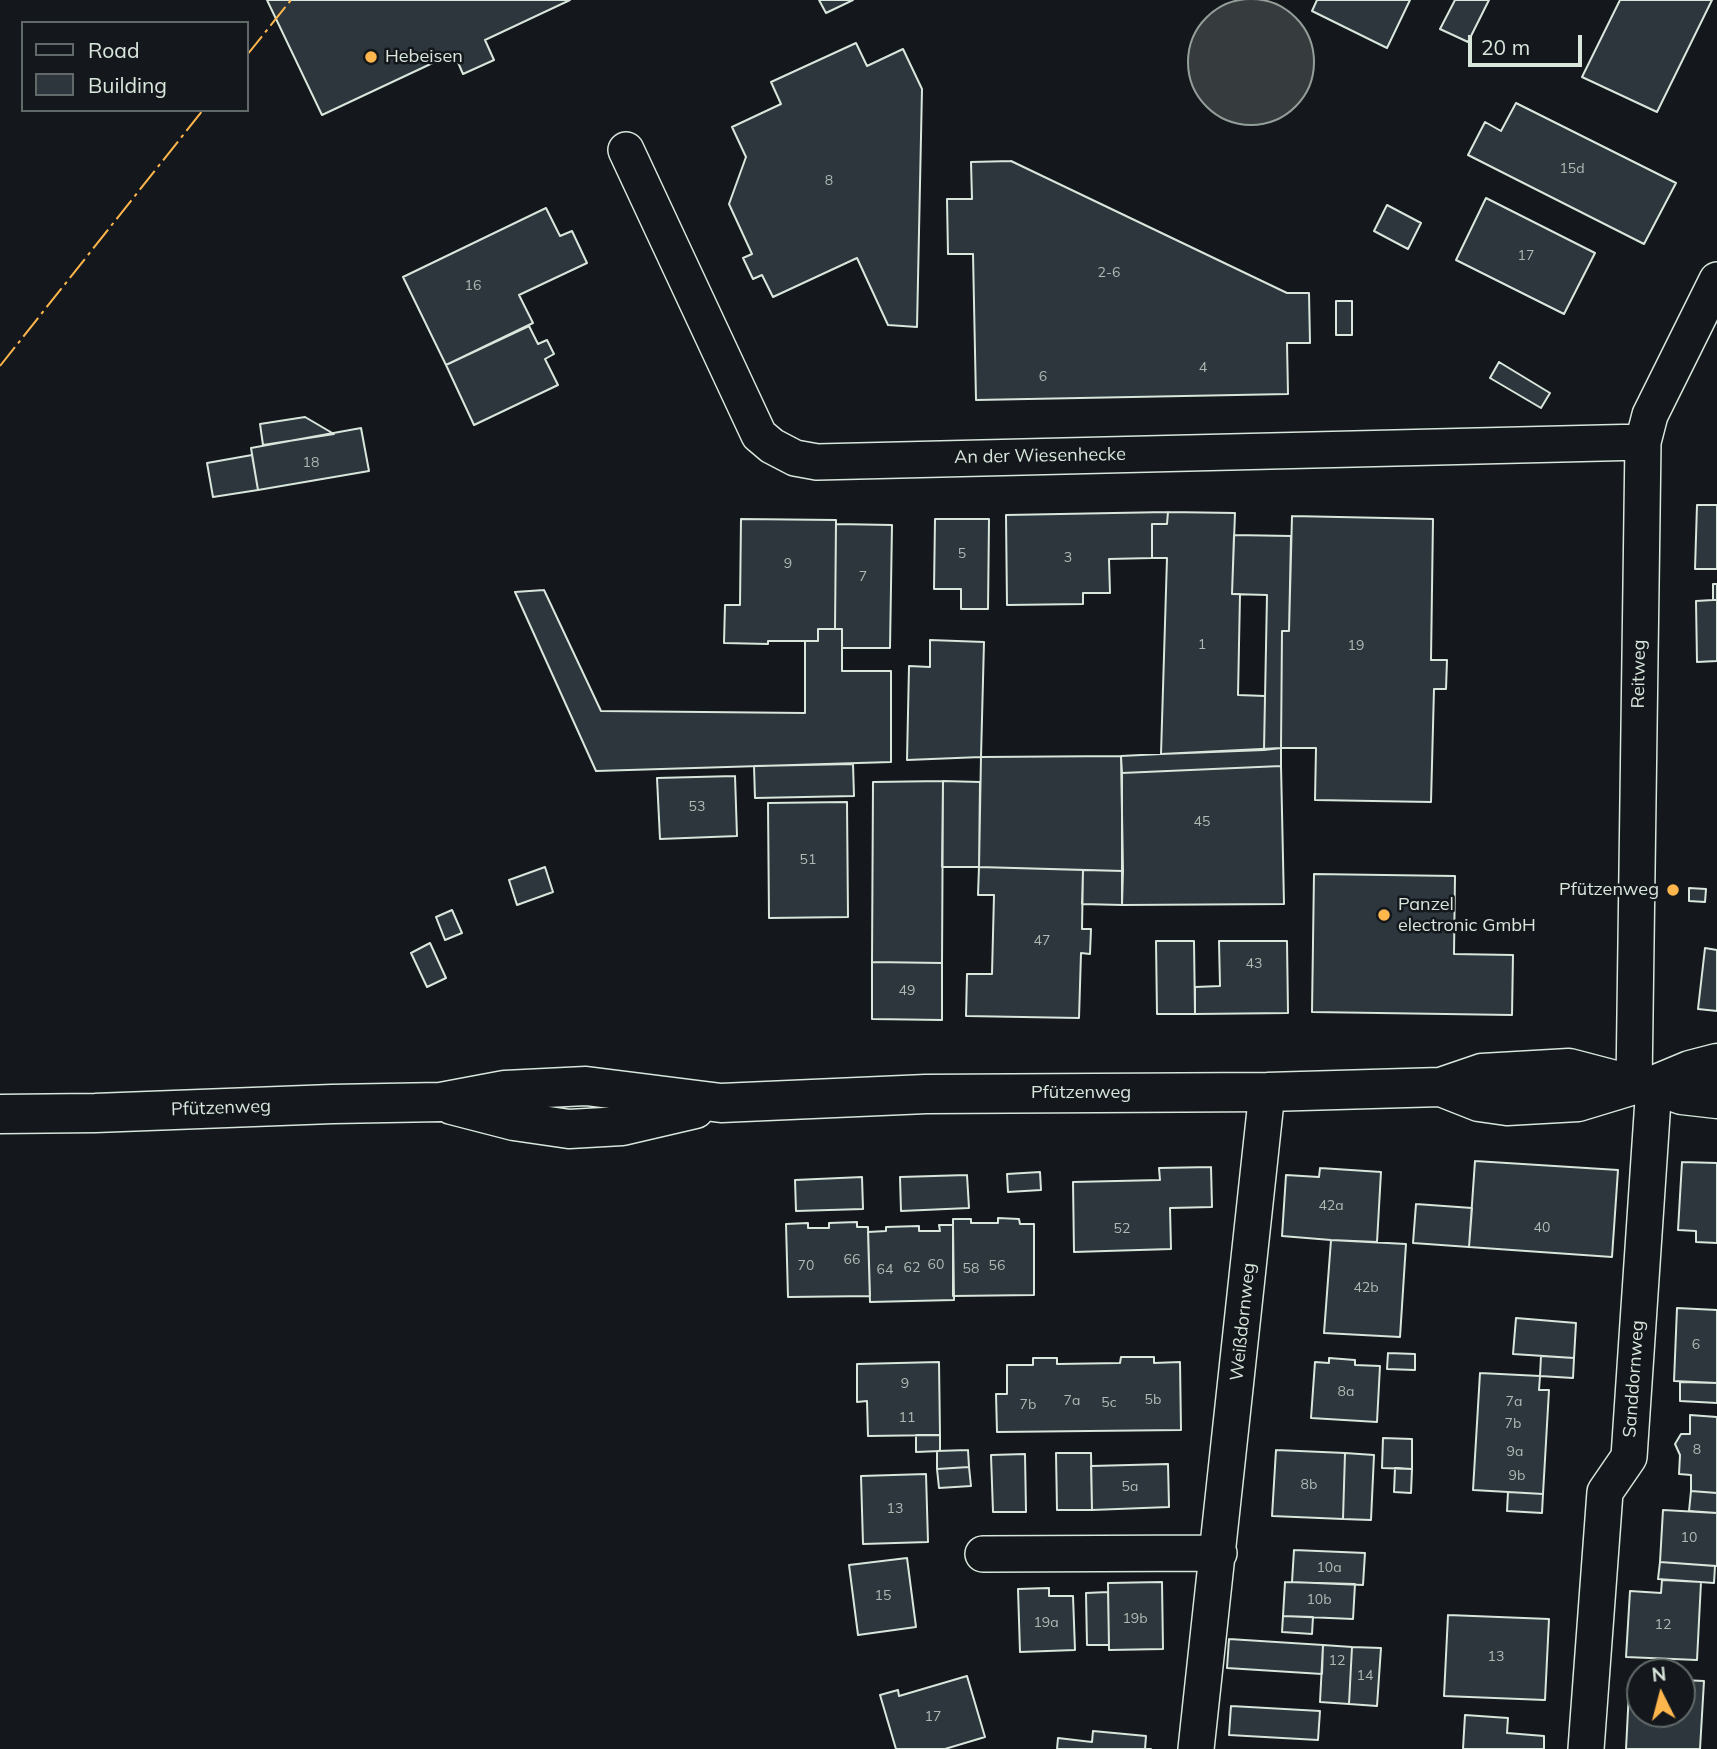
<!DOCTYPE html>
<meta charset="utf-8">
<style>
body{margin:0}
#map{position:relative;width:1717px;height:1749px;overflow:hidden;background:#14181c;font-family:Mulish,sans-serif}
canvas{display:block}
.legend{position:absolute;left:21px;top:21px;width:228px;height:91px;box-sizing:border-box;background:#14181c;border:2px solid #626a69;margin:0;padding:9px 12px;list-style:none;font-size:21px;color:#d8e6dc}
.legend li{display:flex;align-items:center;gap:14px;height:35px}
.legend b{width:35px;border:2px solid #626a69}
.north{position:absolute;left:1626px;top:1658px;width:70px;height:70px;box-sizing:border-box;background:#14181c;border:2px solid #626a69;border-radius:50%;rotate:354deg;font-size:19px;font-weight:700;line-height:28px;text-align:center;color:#d8e6dc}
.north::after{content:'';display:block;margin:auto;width:24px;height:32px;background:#ffb74d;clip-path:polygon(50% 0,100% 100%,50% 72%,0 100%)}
.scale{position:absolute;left:1468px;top:35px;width:114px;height:32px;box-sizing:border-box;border:4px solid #d8e6dc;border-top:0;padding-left:9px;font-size:21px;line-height:24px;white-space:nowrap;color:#d8e6dc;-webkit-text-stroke:5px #14181c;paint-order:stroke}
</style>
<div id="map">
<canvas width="1717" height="1749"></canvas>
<ul class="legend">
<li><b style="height:9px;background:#14181c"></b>Road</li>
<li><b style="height:19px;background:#2c363c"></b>Building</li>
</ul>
<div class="north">N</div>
<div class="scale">20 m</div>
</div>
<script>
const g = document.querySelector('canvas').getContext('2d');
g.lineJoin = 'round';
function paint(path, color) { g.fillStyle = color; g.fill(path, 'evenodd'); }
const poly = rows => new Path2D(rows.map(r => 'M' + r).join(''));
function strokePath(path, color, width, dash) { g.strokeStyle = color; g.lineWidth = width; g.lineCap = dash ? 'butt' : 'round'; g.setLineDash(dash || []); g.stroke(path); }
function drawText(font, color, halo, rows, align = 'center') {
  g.font = font + ' Mulish,sans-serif'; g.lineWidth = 5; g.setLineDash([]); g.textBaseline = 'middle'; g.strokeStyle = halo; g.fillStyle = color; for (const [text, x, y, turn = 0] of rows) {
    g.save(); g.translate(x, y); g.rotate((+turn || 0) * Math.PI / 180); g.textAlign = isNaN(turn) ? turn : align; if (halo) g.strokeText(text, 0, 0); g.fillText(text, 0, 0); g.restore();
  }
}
const water = poly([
 '1188 62a63 63 0 1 1 126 0a63 63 0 1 1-126 0Z'
]);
const building = poly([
 [267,0,570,0,485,40,494,60,463,74,454,53,322,115,267,0],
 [819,0,853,0,826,13,819,0],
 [1317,0,1410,0,1387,48,1312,11,1317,0],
 [1455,0,1489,0,1468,42,1440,29,1455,0],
 [1620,0,1712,0,1657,112,1582,77,1620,0],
 [856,43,867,66,903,49,922,89,917,327,888,325,857,258,773,297,762,275,753,279,743,258,752,254,729,204,746,157,732,127,781,104,771,82,856,43],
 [1516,103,1676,183,1644,244,1468,155,1485,122,1501,131,1516,103],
 [1011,161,1287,293,1309,293,1310,343,1287,343,1288,394,976,400,973,254,948,254,947,199,972,199,971,162,1011,161],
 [1486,198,1595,253,1564,314,1456,260,1486,198],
 [1387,205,1421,223,1408,249,1374,231,1387,205],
 [546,208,560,236,572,231,587,263,519,295,533,323,446,365,403,277,546,208],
 [1336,301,1352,301,1352,335,1336,335,1336,301],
 [529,326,538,344,547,340,554,354,545,359,558,385,474,425,446,365,529,326],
 [1499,362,1550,393,1541,408,1490,378,1499,362],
 [305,417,334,434,263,445,260,424,305,417],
 [361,428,369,471,258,490,251,448,361,428],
 [252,455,258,490,213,497,207,463,252,455],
 [1697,505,1717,505,1717,569,1695,569,1697,505],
 [1168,512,1167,524,1152,524,1152,558,1109,559,1110,593,1083,593,1083,604,1007,605,1006,515,1168,512],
 [1168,512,1235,513,1232,594,1240,594,1238,695,1265,696,1264,750,1161,754,1167,558,1152,558,1152,524,1167,524,1168,512],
 [1292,516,1433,519,1431,660,1447,660,1446,689,1434,689,1431,802,1315,800,1316,748,1281,748,1282,631,1289,631,1292,516],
 [741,519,836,520,835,629,818,629,818,641,768,641,768,644,724,643,725,605,740,605,741,519],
 [935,519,989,519,988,609,961,609,961,589,934,589,935,519],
 [836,524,892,525,890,648,842,648,842,629,835,629,836,524],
 [1234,535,1291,536,1289,631,1282,631,1281,748,1264,750,1267,595,1232,594,1234,535],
 [1713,584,1717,584,1717,600,1713,600,1713,584],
 [544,590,601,711,805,713,805,641,818,641,818,629,842,629,842,671,891,671,891,762,596,771,515,592,544,590],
 [1713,600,1717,600,1717,661,1697,662,1696,601,1713,600],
 [930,640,984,642,981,757,907,760,909,666,930,667,930,640],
 [1281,748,1281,766,1122,773,1121,756,1281,748],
 [1121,756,1123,871,979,867,981,757,1121,756],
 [853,764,854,796,755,798,754,766,853,764],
 [1281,766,1284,904,1122,905,1122,773,1281,766],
 [735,776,737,836,660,839,657,778,735,776],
 [943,781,980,782,979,867,942,867,943,781],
 [943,781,942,963,872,962,873,782,943,781],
 [847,802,848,917,769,918,768,803,847,802],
 [545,867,553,892,517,905,509,880,545,867],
 [979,867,1083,870,1082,929,1091,929,1090,954,1081,953,1079,1018,966,1016,967,974,992,974,994,895,978,895,979,867],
 [1083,870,1123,871,1122,905,1082,904,1083,870],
 [1314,874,1455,876,1454,954,1513,955,1512,1015,1312,1012,1314,874],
 [1689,888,1706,889,1705,902,1689,901,1689,888],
 [452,910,462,933,445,940,436,917,452,910],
 [1156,941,1194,941,1195,1014,1157,1014,1156,941],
 [1219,941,1287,941,1288,1013,1195,1014,1195,987,1220,986,1219,941],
 [430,943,446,978,427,987,411,953,430,943],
 [1705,948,1717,950,1717,1011,1698,1009,1705,948],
 [872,962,942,963,942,1020,872,1019,872,962],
 [1475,1161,1618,1170,1612,1257,1469,1247,1475,1161],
 [1682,1162,1717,1163,1717,1243,1696,1242,1696,1231,1678,1230,1682,1162],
 [1211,1167,1212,1207,1170,1208,1171,1249,1074,1252,1073,1182,1160,1180,1159,1168,1211,1167],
 [1320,1168,1381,1172,1377,1242,1331,1240,1282,1236,1286,1175,1319,1177,1320,1168],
 [1040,1172,1041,1190,1008,1192,1007,1174,1040,1172],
 [967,1175,969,1208,901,1211,900,1177,967,1175],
 [862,1177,863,1209,796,1211,795,1180,862,1177],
 [1416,1204,1472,1208,1469,1247,1413,1243,1416,1204],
 [998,1218,1019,1219,1020,1224,1034,1224,1034,1295,953,1296,953,1219,971,1219,971,1223,998,1223,998,1218],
 [857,1222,857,1227,868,1227,870,1296,788,1297,786,1224,808,1223,808,1228,829,1228,829,1223,857,1222],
 [939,1225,953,1225,954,1300,870,1302,868,1232,886,1231,886,1227,919,1226,919,1231,940,1231,939,1225],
 [1331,1240,1406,1244,1400,1337,1324,1333,1331,1240],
 [1677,1308,1717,1310,1717,1383,1674,1381,1677,1308],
 [1516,1318,1576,1323,1574,1358,1513,1354,1516,1318],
 [1388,1353,1415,1354,1415,1370,1387,1369,1388,1353],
 [1541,1356,1574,1358,1573,1378,1540,1376,1541,1356],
 [1121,1357,1154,1357,1154,1363,1180,1362,1181,1430,997,1432,996,1394,1007,1394,1007,1365,1033,1365,1033,1358,1057,1358,1057,1364,1120,1363,1121,1357],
 [1329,1358,1355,1360,1355,1365,1380,1366,1377,1422,1311,1418,1315,1362,1329,1363,1329,1358],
 [939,1362,940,1435,868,1436,867,1401,857,1402,857,1364,939,1362],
 [1480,1373,1540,1376,1539,1390,1549,1390,1543,1494,1473,1490,1480,1373],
 [1680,1382,1717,1383,1717,1403,1680,1401,1680,1382],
 [1690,1415,1717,1417,1717,1493,1691,1491,1691,1475,1679,1474,1680,1455,1675,1444,1681,1434,1690,1434,1690,1415],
 [916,1435,940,1435,940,1451,916,1452,916,1435],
 [1383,1438,1412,1439,1412,1469,1382,1468,1383,1438],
 [968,1450,969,1467,937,1469,937,1451,968,1450],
 [1276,1450,1345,1453,1343,1519,1272,1516,1276,1450],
 [1056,1453,1091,1453,1092,1510,1057,1510,1056,1453],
 [1345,1453,1374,1455,1371,1520,1343,1519,1345,1453],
 [1025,1454,1026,1512,993,1512,991,1455,1025,1454],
 [1168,1464,1169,1507,1092,1510,1091,1466,1168,1464],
 [969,1467,971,1486,939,1488,937,1469,969,1467],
 [1395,1468,1412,1469,1411,1493,1394,1492,1395,1468],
 [926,1474,928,1542,863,1544,861,1476,926,1474],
 [1691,1491,1717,1493,1717,1513,1689,1511,1691,1491],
 [1508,1492,1543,1494,1542,1513,1507,1511,1508,1492],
 [1663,1510,1717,1513,1717,1566,1660,1562,1663,1510],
 [1294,1550,1365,1553,1363,1585,1292,1582,1294,1550],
 [907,1558,916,1627,858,1635,849,1565,907,1558],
 [1660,1562,1715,1566,1714,1583,1658,1579,1660,1562],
 [1662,1580,1701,1582,1697,1660,1626,1657,1630,1591,1661,1593,1662,1580],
 [1162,1582,1163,1649,1109,1650,1108,1583,1162,1582],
 [1285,1582,1355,1584,1353,1619,1283,1616,1285,1582],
 [1049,1588,1049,1596,1073,1596,1075,1650,1020,1652,1018,1589,1049,1588],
 [1108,1592,1109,1645,1087,1645,1086,1593,1108,1592],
 [1448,1615,1549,1619,1545,1700,1444,1696,1448,1615],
 [1283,1616,1313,1617,1312,1634,1282,1632,1283,1616],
 [1229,1639,1323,1645,1322,1674,1227,1668,1229,1639],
 [1323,1645,1352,1647,1349,1704,1320,1702,1323,1645],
 [1352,1647,1381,1648,1377,1706,1349,1704,1352,1647],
 [967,1676,985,1737,945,1749,896,1749,880,1695,898,1690,899,1696,967,1676],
 [1682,1680,1704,1681,1700,1749,1626,1749,1629,1691,1640,1691,1640,1714,1682,1714,1682,1680],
 [1231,1706,1320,1711,1318,1740,1229,1735,1231,1706],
 [1465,1715,1508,1718,1507,1733,1544,1736,1544,1749,1463,1749,1465,1715],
 [1093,1731,1146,1736,1145,1749,1151,1749,1057,1749,1058,1738,1092,1742,1093,1731]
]);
const minor = poly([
 [626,150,759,435,772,446,795,458,817,462,1643,442],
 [1634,1085,1643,442,1650,415,1717,280],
 [983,1554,1219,1553],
 [1196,1749,1267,1092],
 [1586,1749,1605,1492,1629,1457,1654,1085]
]);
const tertiary = poly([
 [1654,1085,1682,1095,1717,1099],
 [1441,1087,1479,1102,1507,1106,1578,1102,1634,1085,1654,1085,1690,1070,1717,1063],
 [452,1105,514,1121,569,1129,622,1126,695,1109],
 [0,1114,95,1113,332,1104,441,1102,505,1090,586,1086,721,1103,926,1094,1267,1092,1441,1087,1482,1073,1569,1068,1634,1085]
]);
const power = poly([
 [247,55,291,0],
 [0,366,203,110]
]);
const markers = [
 [371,57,7,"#ffb74d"],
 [1673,890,7,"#ffb74d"],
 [1384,915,7,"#ffb74d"]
];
const numberNames = [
 ["15d",1572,169],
 ["8",829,181],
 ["17",1526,256],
 ["2-6",1109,273],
 ["16",473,286],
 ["4",1203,368],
 ["6",1043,377],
 ["18",311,463],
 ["5",962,554],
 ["3",1068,558],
 ["9",788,564],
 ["7",863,577],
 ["1",1202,645],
 ["19",1356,646],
 ["53",697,807],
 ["45",1202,822],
 ["51",808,860],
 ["47",1042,941],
 ["43",1254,964],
 ["49",907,991],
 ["42a",1331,1206],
 ["40",1542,1228],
 ["52",1122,1229],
 ["66",852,1260],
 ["60",936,1265],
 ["70",806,1266],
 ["56",997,1266],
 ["62",912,1268],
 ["58",971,1269],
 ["64",885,1270],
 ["42b",1366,1288],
 ["6",1696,1345],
 ["9",905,1384],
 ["8a",1346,1392],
 ["5b",1153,1400],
 ["7a",1072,1401],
 ["7a",1514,1402],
 ["5c",1109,1403],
 ["7b",1028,1405],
 ["11",907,1418],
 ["7b",1513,1424],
 ["8",1697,1450],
 ["9a",1515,1452],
 ["9b",1517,1476],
 ["8b",1309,1485],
 ["5a",1130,1487],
 ["13",895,1509],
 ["10",1689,1538],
 ["10a",1329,1568],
 ["15",883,1596],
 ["10b",1319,1600],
 ["19b",1135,1619],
 ["19a",1046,1623],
 ["12",1663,1625],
 ["13",1496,1657],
 ["12",1337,1661],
 ["14",1365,1676],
 ["17",933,1717]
];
const poiNames = [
 ["Hebeisen",385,57],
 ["Pfützenweg",1659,890,"right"],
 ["Panzel",1398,905],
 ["electronic GmbH",1398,926]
];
const streetNames = [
 ["An der Wiesenhecke",1040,456,-1],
 ["Reitweg",1639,674,-89],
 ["Pfützenweg",1081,1093],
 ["Pfützenweg",221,1108,-2],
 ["Weißdornweg",1243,1322,-84],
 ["Sanddornweg",1634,1379,-86]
];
paint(water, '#363b3e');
strokePath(water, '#939e99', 2);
paint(building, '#2c363c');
strokePath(building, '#d8e6dc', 2);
strokePath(minor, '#d8e6dc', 38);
strokePath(tertiary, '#d8e6dc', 41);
strokePath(minor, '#14181c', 35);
strokePath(tertiary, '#14181c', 38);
strokePath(power, '#ffb74d', 2, [24, 5, 3.5, 5]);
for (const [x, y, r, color] of markers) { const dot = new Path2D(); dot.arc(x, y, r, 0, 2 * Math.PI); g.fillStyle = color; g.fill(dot); strokePath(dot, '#14181c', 2.5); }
drawText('14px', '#adbab4', null, numberNames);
drawText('18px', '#d8e6dc', '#14181c', poiNames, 'left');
drawText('18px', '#d8e6dc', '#14181c', streetNames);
</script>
